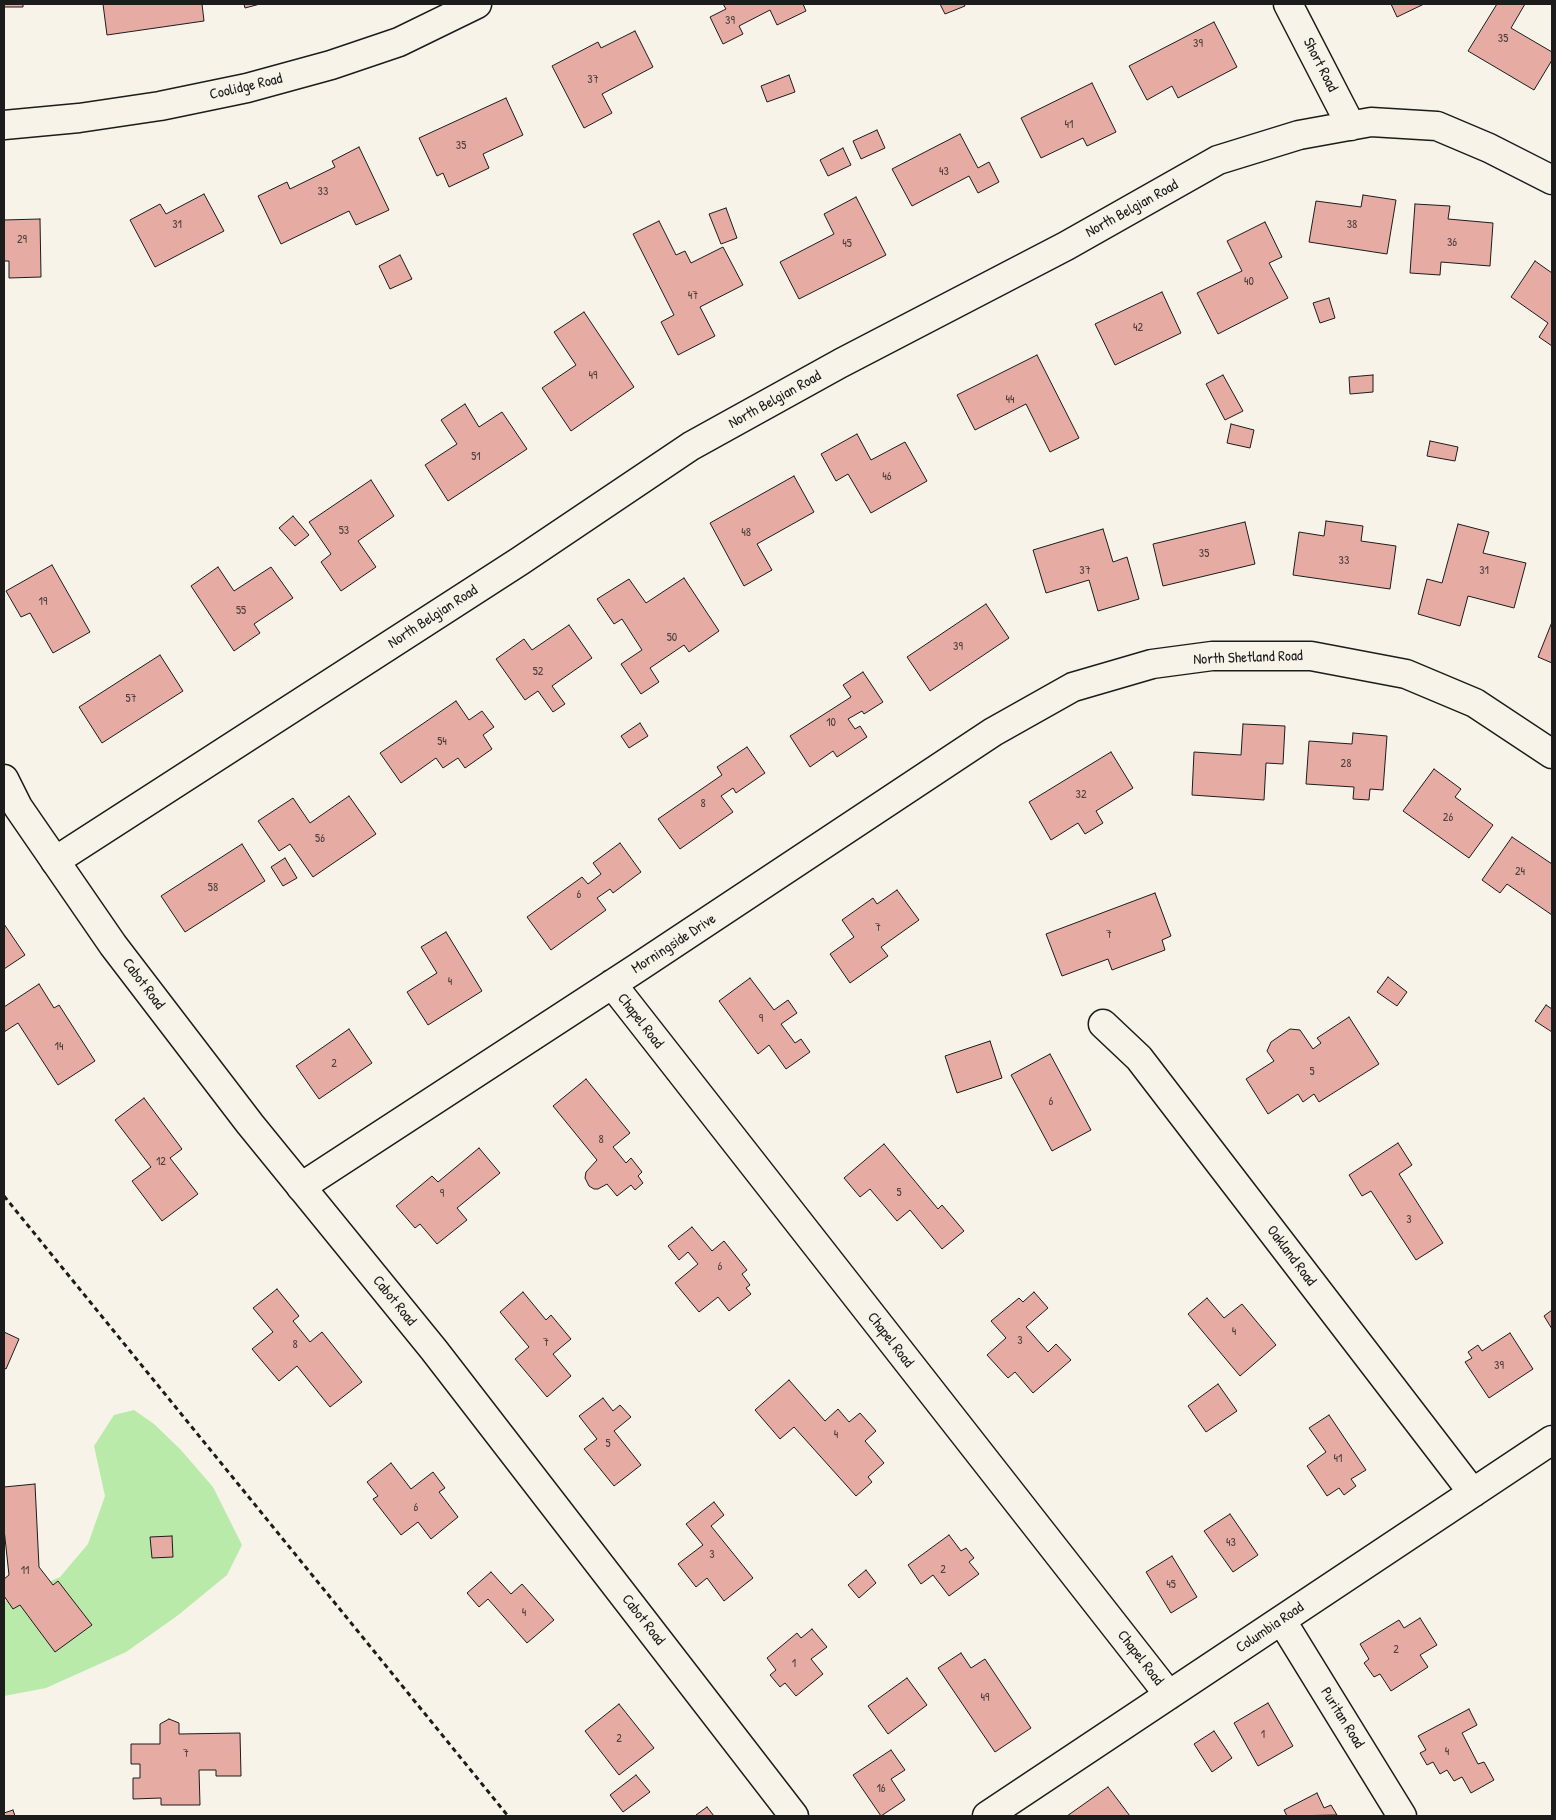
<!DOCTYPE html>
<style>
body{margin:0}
#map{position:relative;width:1556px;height:1820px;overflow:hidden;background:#f7f3e8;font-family:"Patrick Hand",sans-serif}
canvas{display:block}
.frame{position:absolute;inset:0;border:5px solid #1c1c1c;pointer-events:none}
</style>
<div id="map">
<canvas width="1556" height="1820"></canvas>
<div class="frame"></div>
</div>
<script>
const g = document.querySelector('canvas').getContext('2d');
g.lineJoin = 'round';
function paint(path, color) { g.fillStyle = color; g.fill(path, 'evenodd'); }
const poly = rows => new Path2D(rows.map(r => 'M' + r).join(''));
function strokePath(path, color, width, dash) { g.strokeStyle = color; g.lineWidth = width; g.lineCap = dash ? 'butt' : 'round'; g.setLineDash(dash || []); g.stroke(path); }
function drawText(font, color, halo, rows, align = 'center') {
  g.font = font + ' "Patrick Hand",sans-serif'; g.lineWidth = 4; g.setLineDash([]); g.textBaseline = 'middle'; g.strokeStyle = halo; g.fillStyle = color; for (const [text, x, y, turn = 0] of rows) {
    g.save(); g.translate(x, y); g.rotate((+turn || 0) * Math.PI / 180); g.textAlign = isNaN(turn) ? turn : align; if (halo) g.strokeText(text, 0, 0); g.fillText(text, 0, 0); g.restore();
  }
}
const green = poly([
 [134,1410,154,1424,180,1449,213,1487,242,1545,227,1575,177,1616,126,1652,46,1688,4,1696,4,1602,60,1577,88,1544,105,1496,94,1446,114,1415]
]);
const building = poly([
 [4,4,23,4,23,7,4,7,4,4],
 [103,4,202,4,204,21,107,35,103,4],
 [244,4,260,4,245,8,244,4],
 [723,4,803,4,806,11,777,25,770,10,739,26,743,34,723,44,710,17,726,9,723,4],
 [940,4,964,4,965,6,945,14,940,4],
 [1391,4,1424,4,1397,17,1391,4],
 [1497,4,1525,4,1511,28,1552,52,1552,60,1534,90,1468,51,1497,4],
 [1214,22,1237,67,1178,98,1172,86,1147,100,1129,66,1214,22],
 [635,31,653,67,602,94,612,113,584,128,552,66,598,42,601,48,635,31],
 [789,75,795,92,767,102,761,86,789,75],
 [1092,83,1116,132,1087,146,1083,138,1041,158,1021,118,1092,83],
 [506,98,523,135,483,154,489,168,449,187,443,173,437,176,419,138,506,98],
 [877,130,885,148,861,159,853,141,877,130],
 [960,134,978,168,989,162,999,182,978,193,969,176,912,206,892,169,960,134],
 [359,147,389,210,356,225,349,211,281,244,258,196,287,182,290,189,335,167,332,161,359,147],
 [843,148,851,165,828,176,820,160,843,148],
 [204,194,224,231,155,267,130,220,160,204,166,214,204,194],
 [1363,195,1396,200,1387,254,1309,242,1316,201,1361,207,1363,195],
 [856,197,886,255,799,299,780,262,834,234,824,214,856,197],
 [1415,204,1450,206,1448,219,1493,223,1490,266,1441,262,1440,275,1410,273,1415,204],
 [726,208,737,238,721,244,709,214,726,208],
 [40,219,41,277,9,278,9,261,4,261,4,220,40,219],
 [659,221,676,255,685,251,691,263,723,247,743,285,700,307,715,336,678,355,661,322,674,315,633,234,659,221],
 [1265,222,1282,257,1269,263,1288,298,1218,334,1197,293,1242,271,1227,241,1265,222],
 [400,255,412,279,390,289,379,266,400,255],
 [1535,261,1552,273,1552,346,1539,337,1548,323,1511,297,1535,261],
 [1162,292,1181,333,1115,365,1095,324,1162,292],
 [1329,298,1335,318,1320,323,1313,303,1329,298],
 [584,312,634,387,571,431,542,388,576,365,554,332,584,312],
 [1037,355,1079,438,1050,452,1026,404,975,430,957,395,1037,355],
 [1223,375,1243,411,1225,420,1206,384,1223,375],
 [1373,375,1373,392,1350,394,1349,377,1373,375],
 [465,404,479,427,502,412,527,449,448,501,425,465,457,444,441,420,465,404],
 [1231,424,1254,430,1250,448,1227,443,1231,424],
 [857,434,871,460,905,442,927,481,871,513,848,474,836,481,821,454,857,434],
 [1430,441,1458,447,1455,461,1427,456,1430,441],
 [794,476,814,512,757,544,772,570,744,586,710,523,794,476],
 [371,480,394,516,358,541,376,567,341,591,321,562,331,554,309,522,371,480],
 [293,516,309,535,295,546,279,528,293,516],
 [1326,521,1363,526,1361,541,1396,546,1390,589,1293,575,1299,532,1324,536,1326,521],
 [1245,522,1255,564,1163,586,1153,544,1245,522],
 [1458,524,1489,532,1483,553,1526,563,1514,608,1468,596,1460,626,1418,614,1427,579,1442,583,1458,524],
 [1103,529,1113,562,1127,557,1139,599,1098,611,1089,580,1046,593,1033,550,1103,529],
 [52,565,90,632,53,653,30,613,21,617,6,591,52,565],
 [218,567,234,591,271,567,293,598,254,624,260,633,234,651,191,586,218,567],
 [684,578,719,631,689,652,684,645,650,668,659,682,641,694,621,664,642,650,622,619,614,624,597,599,629,579,646,603,684,578],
 [986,604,1009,638,930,691,907,657,986,604],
 [1552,622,1552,663,1538,657,1552,622],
 [569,625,592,658,552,686,565,704,553,712,538,691,525,700,496,659,524,639,532,650,569,625],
 [160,655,183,691,102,743,79,707,160,655],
 [863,672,883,702,864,714,862,711,848,719,855,729,860,726,867,737,837,757,833,751,810,767,790,736,851,697,843,685,863,672],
 [456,701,469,720,482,711,494,727,483,735,492,749,465,768,458,758,443,768,436,758,401,783,380,753,456,701],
 [640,723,648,736,629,748,621,736,640,723],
 [1243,724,1285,726,1283,764,1266,763,1264,800,1192,795,1194,752,1241,755,1243,724],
 [1353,733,1387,736,1383,790,1370,789,1369,800,1353,799,1354,787,1306,784,1309,741,1352,744,1353,733],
 [747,747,765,773,736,793,733,788,721,796,733,812,680,849,658,819,722,775,717,767,747,747],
 [1111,752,1133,788,1096,811,1103,823,1085,834,1078,823,1051,840,1029,802,1111,752],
 [1434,769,1461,789,1455,797,1493,825,1469,858,1403,811,1434,769],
 [349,796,376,834,313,877,290,844,279,851,258,821,293,798,310,823,349,796],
 [1512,837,1552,864,1552,915,1507,884,1500,893,1482,880,1512,837],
 [620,843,641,872,613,893,610,889,597,898,606,910,551,950,527,917,582,877,588,884,601,874,593,863,620,843],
 [242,844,265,881,185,932,161,896,242,844],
 [285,858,297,878,283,886,271,867,285,858],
 [897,890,919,920,881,947,888,956,850,983,830,954,854,937,842,920,873,898,877,904,897,890],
 [1155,893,1171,936,1162,940,1165,950,1112,970,1108,959,1062,976,1046,934,1155,893],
 [4,924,25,955,4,969,4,924],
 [446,932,482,991,428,1025,407,992,437,973,421,947,446,932],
 [1388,977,1407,992,1397,1006,1377,992,1388,977],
 [750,978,774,1010,788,1000,797,1013,781,1024,795,1043,801,1039,810,1052,786,1069,769,1045,758,1054,719,1001,750,978],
 [39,984,54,1008,59,1005,95,1061,58,1085,18,1023,4,1032,4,1007,39,984],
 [1546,1005,1552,1009,1552,1032,1535,1021,1546,1005],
 [1349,1017,1379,1064,1319,1102,1314,1094,1303,1102,1298,1094,1268,1114,1246,1079,1274,1061,1267,1051,1271,1042,1290,1029,1300,1030,1313,1049,1321,1043,1317,1038,1349,1017],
 [349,1029,372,1063,319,1099,296,1066,349,1029],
 [990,1041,1002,1078,957,1093,945,1056,990,1041],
 [1050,1054,1091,1130,1052,1151,1011,1075,1050,1054],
 [586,1079,630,1133,613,1147,626,1163,631,1158,642,1172,638,1176,643,1183,635,1190,631,1185,617,1196,607,1184,598,1189,594,1189,589,1186,585,1178,586,1172,597,1160,553,1106,586,1079],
 [144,1098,182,1149,170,1158,198,1194,162,1221,132,1181,151,1167,115,1120,144,1098],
 [1398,1143,1412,1165,1399,1174,1443,1243,1416,1260,1371,1191,1362,1196,1349,1175,1398,1143],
 [884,1144,938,1209,942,1205,964,1231,942,1249,910,1210,897,1221,870,1189,860,1197,844,1178,884,1144],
 [479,1148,500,1173,457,1208,467,1220,437,1244,420,1224,415,1228,396,1206,432,1176,438,1182,479,1148],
 [692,1227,712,1251,724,1241,747,1270,742,1274,750,1285,746,1288,751,1294,729,1311,718,1297,699,1312,675,1283,698,1264,688,1252,679,1260,668,1246,692,1227],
 [277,1289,299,1316,293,1321,310,1342,322,1332,362,1382,330,1407,297,1366,279,1381,252,1349,273,1332,253,1308,277,1289],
 [523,1292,546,1320,551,1315,571,1339,553,1354,571,1376,547,1397,515,1359,529,1347,500,1312,523,1292],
 [1034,1292,1048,1308,1026,1327,1048,1352,1056,1344,1071,1360,1033,1393,1015,1372,1008,1378,987,1355,1006,1338,991,1321,1019,1298,1023,1302,1034,1292],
 [1207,1298,1224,1318,1242,1304,1276,1345,1240,1376,1188,1314,1207,1298],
 [1552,1310,1552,1329,1544,1316,1552,1310],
 [4,1332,19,1339,6,1369,4,1368,4,1332],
 [1510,1333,1533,1369,1489,1398,1465,1362,1472,1358,1468,1352,1478,1345,1482,1351,1510,1333],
 [789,1380,825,1421,838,1409,849,1422,860,1413,876,1431,865,1441,884,1463,868,1477,872,1482,856,1496,794,1427,780,1439,755,1410,789,1380],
 [1218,1384,1237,1411,1206,1432,1188,1406,1218,1384],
 [603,1398,613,1411,620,1405,631,1417,614,1431,641,1465,614,1486,584,1449,597,1439,579,1416,603,1398],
 [1329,1415,1366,1470,1351,1479,1356,1486,1344,1495,1339,1488,1327,1496,1307,1466,1326,1452,1309,1428,1329,1415],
 [391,1463,411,1489,433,1472,445,1488,439,1492,458,1517,431,1539,418,1522,401,1535,373,1499,378,1496,367,1482,391,1463],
 [35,1484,39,1567,53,1585,58,1581,92,1625,55,1652,20,1605,13,1609,4,1596,4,1579,9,1575,4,1529,4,1487,35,1484],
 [714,1502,724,1515,711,1526,753,1578,724,1601,707,1578,696,1587,678,1564,703,1545,686,1524,714,1502],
 [1230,1514,1258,1555,1233,1572,1204,1531,1230,1514],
 [949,1535,961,1551,966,1548,974,1558,969,1562,979,1574,949,1596,933,1575,921,1584,908,1565,949,1535],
 [172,1536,173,1557,152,1558,150,1537,172,1536],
 [1172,1556,1197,1597,1171,1613,1146,1572,1172,1556],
 [866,1570,876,1583,859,1598,848,1585,866,1570],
 [491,1572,511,1594,522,1584,554,1620,527,1643,488,1599,479,1607,467,1593,491,1572],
 [1420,1618,1437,1645,1420,1655,1428,1667,1391,1691,1380,1674,1374,1677,1364,1663,1369,1659,1360,1644,1399,1620,1404,1628,1420,1618],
 [812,1629,827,1647,811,1659,823,1674,796,1696,785,1683,780,1687,770,1675,776,1670,767,1658,797,1633,801,1638,812,1629],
 [961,1653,971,1668,985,1659,1031,1728,995,1752,938,1668,961,1653],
 [907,1678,927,1705,888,1734,868,1706,907,1678],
 [1268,1703,1293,1746,1258,1766,1234,1723,1268,1703],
 [619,1704,654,1748,619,1775,585,1731,619,1704],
 [1469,1709,1477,1725,1462,1733,1478,1764,1484,1762,1494,1780,1471,1793,1462,1777,1454,1781,1447,1770,1440,1774,1433,1762,1427,1765,1420,1753,1426,1750,1418,1736,1469,1709],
 [169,1719,179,1723,179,1734,240,1733,241,1776,216,1776,216,1770,199,1770,200,1805,161,1805,161,1798,133,1799,133,1778,140,1778,140,1764,131,1764,131,1744,160,1744,160,1724,169,1719],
 [1214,1731,1232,1758,1212,1772,1194,1744,1214,1731],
 [891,1750,905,1770,891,1779,905,1800,881,1816,853,1775,891,1750],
 [636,1775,650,1792,623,1812,610,1795,636,1775],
 [1108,1787,1130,1816,1067,1816,1108,1787],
 [1317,1793,1324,1808,1331,1805,1337,1815,1287,1816,1284,1810,1317,1793],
 [707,1807,714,1816,696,1816,696,1815,707,1807],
 [13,1810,15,1816,4,1816,4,1813,13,1810]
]);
const path = poly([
 [4,1196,508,1816]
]);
const street = poly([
 [1288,4,1351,126],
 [4,125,79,118,160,106,247,88,331,65,399,42,477,4],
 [55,861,520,561,691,446,841,363,1066,246,1218,160,1299,135,1371,122,1437,126,1489,148,1552,180],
 [612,984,1169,1695],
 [1103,1024,1139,1058,1473,1493],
 [301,1187,637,968,993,732,1073,687,1152,664,1212,656,1311,656,1406,674,1475,703,1552,754],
 [1282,1621,1402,1816],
 [987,1816,1552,1440]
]);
const secondary = poly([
 [4,779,18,807,113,945,250,1124,434,1350,794,1816]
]);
const numberNames = [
 ["39",730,21],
 ["35",1503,39],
 ["39",1198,44],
 ["37",593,80],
 ["41",1069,125],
 ["35",461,146],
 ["43",944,172],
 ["33",323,192],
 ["31",177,225],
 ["38",1352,225],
 ["29",22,240],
 ["36",1452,243],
 ["45",847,244],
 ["40",1249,282],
 ["47",693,296],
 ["42",1138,328],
 ["49",593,376],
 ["44",1010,400],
 ["51",476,457],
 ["46",887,477],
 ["53",344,531],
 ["48",746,533],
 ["35",1204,554],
 ["33",1344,561],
 ["37",1085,571],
 ["31",1484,571],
 ["19",43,602],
 ["55",241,611],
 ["50",672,638],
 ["39",958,647],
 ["52",538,672],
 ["57",131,699],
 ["10",831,723],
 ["54",442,742],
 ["28",1346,764],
 ["32",1081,795],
 ["8",703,804],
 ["26",1448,818],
 ["56",320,839],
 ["24",1520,872],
 ["58",213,888],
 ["6",579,895],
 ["7",878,928],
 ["7",1109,935],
 ["4",450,982],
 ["9",761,1019],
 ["14",59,1047],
 ["2",334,1064],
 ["5",1312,1072],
 ["6",1051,1102],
 ["8",601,1140],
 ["12",161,1162],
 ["5",899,1193],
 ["9",442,1194],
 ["3",1409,1220],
 ["6",720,1267],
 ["4",1234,1332],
 ["3",1020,1341],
 ["7",546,1343],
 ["8",295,1345],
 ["39",1499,1366],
 ["4",836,1435],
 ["5",608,1444],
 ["41",1338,1459],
 ["6",416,1508],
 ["43",1231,1543],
 ["3",712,1555],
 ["2",943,1570],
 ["11",25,1571],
 ["45",1171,1585],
 ["4",524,1613],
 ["2",1396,1650],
 ["1",794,1664],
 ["49",985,1698],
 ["1",1263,1735],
 ["2",619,1739],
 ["4",1447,1752],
 ["7",186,1754],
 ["16",881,1789]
];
const streetNames = [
 ["Short Road",1320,65,63],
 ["Coolidge Road",246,87,-13],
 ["North Belgian Road",1132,209,-29],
 ["North Belgian Road",775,400,-29],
 ["North Belgian Road",433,617,-33],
 ["North Shetland Road",1248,658,-2],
 ["Morningside Drive",674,944,-33],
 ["Cabot Road",143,984,53],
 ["Chapel Road",640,1021,52],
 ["Oakland Road",1291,1256,53],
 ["Cabot Road",394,1301,51],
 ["Chapel Road",890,1340,52],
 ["Cabot Road",643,1620,52],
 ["Columbia Road",1270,1628,-34],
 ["Chapel Road",1140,1658,52],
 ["Puritan Road",1342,1718,58]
];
paint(green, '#baeaa9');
paint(building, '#e6aca3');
strokePath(building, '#1c1c1c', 1);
strokePath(street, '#1c1c1c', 31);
strokePath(secondary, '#1c1c1c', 31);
strokePath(path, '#1c1c1c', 3, [5, 4]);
strokePath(street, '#f7f3e8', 28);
strokePath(secondary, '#f7f3e8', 28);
drawText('12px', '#4e403e', null, numberNames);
drawText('15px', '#1c1c1c', '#f7f3e8', streetNames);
</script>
